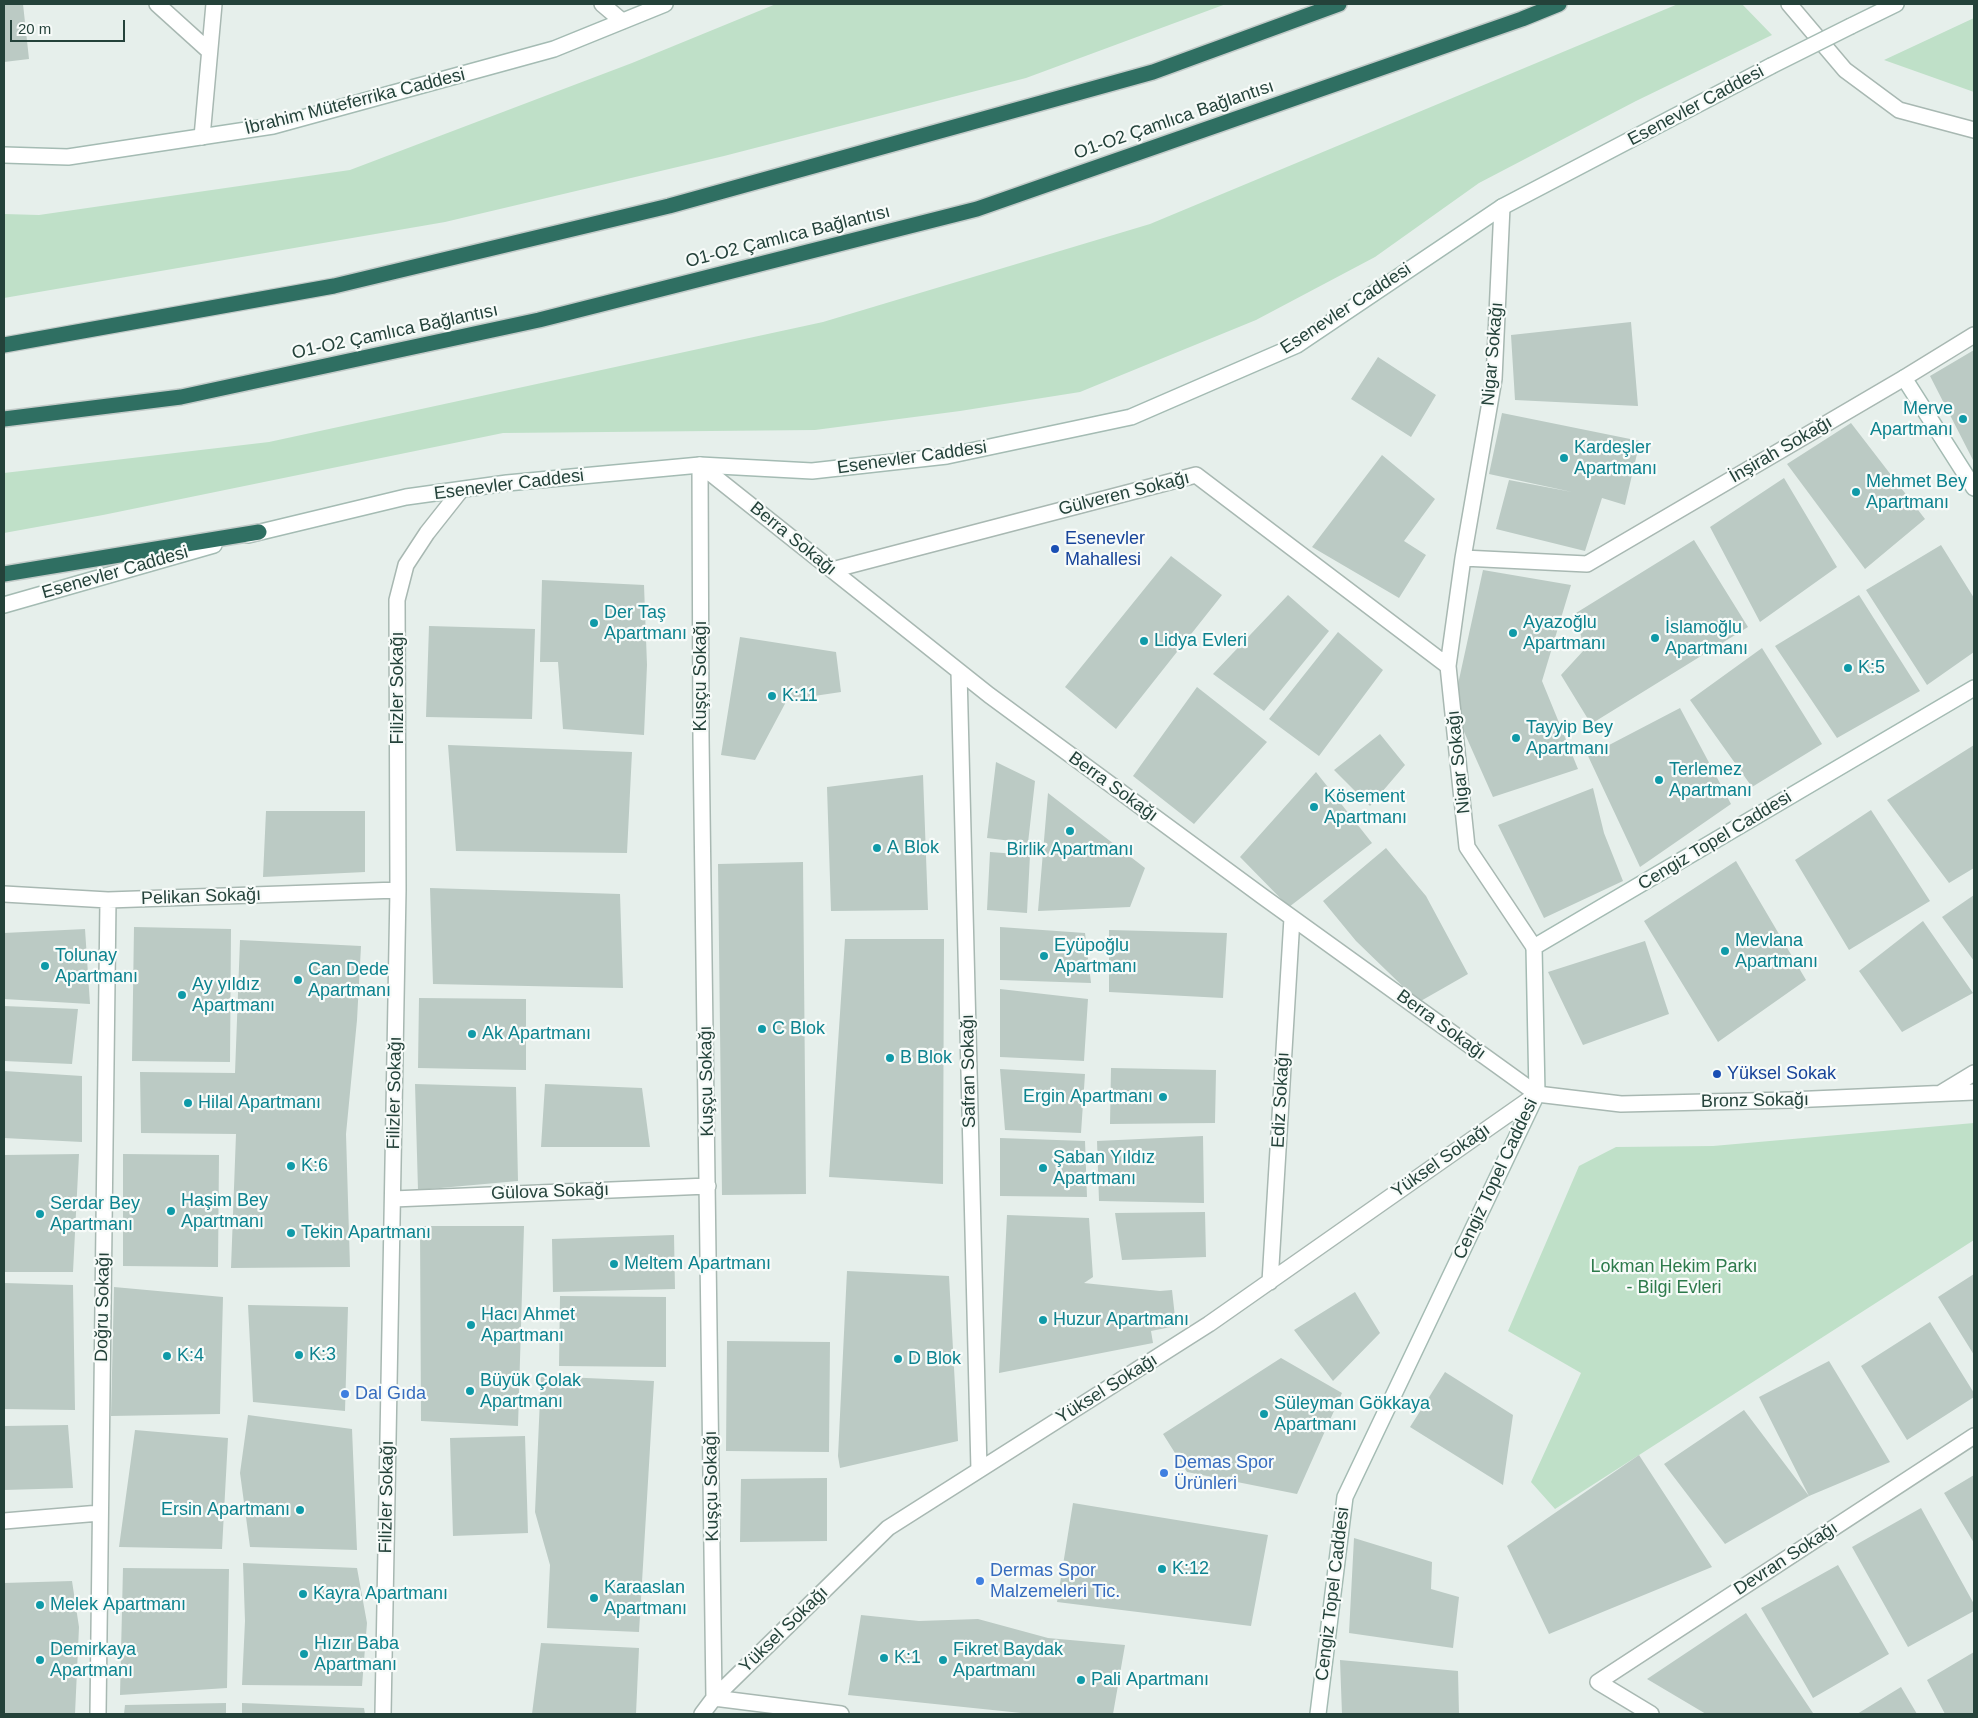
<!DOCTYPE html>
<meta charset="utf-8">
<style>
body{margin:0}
#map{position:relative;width:1978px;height:1718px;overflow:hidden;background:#e6efeb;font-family:Arial,sans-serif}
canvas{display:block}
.frame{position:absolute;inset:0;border:5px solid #24423a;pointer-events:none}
.scale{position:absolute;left:10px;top:20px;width:115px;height:22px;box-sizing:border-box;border:2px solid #24423a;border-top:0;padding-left:6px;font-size:15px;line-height:18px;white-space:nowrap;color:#24423a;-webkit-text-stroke:4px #f7fbf9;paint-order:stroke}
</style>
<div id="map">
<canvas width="1978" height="1718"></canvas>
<div class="frame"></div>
<div class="scale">20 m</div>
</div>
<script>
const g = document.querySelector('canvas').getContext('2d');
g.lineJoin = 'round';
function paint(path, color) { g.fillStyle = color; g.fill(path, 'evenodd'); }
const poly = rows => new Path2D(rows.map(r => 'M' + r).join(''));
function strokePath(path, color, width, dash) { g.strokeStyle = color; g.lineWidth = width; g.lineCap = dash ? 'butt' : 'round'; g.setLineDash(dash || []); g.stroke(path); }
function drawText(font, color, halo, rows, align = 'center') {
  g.font = font + ' Arial,sans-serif'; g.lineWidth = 4.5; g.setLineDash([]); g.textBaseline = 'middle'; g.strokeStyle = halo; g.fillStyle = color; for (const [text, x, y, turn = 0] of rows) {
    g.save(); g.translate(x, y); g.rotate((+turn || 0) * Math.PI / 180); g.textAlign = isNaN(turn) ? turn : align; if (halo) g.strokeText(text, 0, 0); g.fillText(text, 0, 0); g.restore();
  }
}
const green = poly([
 [776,4,1226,4,1026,78,724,156,445,222,4,298,4,214,39,215,350,170,632,63],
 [1678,4,1742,4,1772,35,1636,101,1479,183,1375,257,1256,320,1080,392,960,411,815,430,503,433,103,515,4,533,4,473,269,442,823,322,1150,224],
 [1974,18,1974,92,1884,60],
 [1974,1123,1974,1240,1555,1509,1531,1482,1581,1373,1508,1331,1579,1166,1616,1147,1713,1146]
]);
const building = poly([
 [4,4,23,4,29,59,4,62],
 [1631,322,1638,406,1515,400,1511,335],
 [1974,350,1974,462,1930,376],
 [1378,357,1436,395,1411,437,1351,399],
 [1502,413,1640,441,1625,505,1602,498,1585,551,1496,529,1509,480,1572,492,1489,474],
 [1851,423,1925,519,1865,569,1787,464],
 [1382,455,1435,499,1404,541,1426,555,1399,598,1312,547],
 [1784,478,1837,567,1760,622,1710,527],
 [1694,540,1748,627,1591,724,1561,675,1584,650,1576,613],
 [1941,545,1974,598,1974,652,1927,685,1866,590],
 [1171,556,1222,595,1116,729,1065,687],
 [1483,570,1571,585,1542,681,1578,769,1493,797,1453,707],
 [542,580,644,585,647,665,644,735,563,729,558,662,540,662],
 [1288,595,1329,631,1264,711,1213,674],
 [1859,595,1920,691,1837,738,1775,646],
 [429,626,535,629,532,719,426,717],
 [1338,632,1383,670,1319,756,1269,719],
 [740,637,836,652,841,692,787,700,755,760,721,755],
 [1762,648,1822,744,1752,787,1690,700],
 [1197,687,1267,742,1194,824,1133,776],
 [1680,708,1731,804,1640,867,1588,756],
 [1380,734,1405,765,1370,806,1334,770],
 [448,745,632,752,627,853,456,851],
 [1974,745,1974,868,1949,883,1887,800],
 [996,762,1035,781,1028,843,987,838],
 [1316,772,1372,843,1289,907,1240,857],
 [923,775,928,910,831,911,827,787],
 [1593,788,1604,833,1623,881,1544,918,1498,825],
 [1048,793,1145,868,1130,907,1038,911],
 [1871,810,1930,901,1849,950,1795,860],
 [266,811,365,811,365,872,263,877],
 [1386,848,1426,896,1468,974,1419,1002,1356,941,1323,901],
 [990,852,1030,855,1027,913,987,910],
 [1736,861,1806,980,1718,1042,1644,921],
 [803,862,806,1194,722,1195,718,864],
 [430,888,620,894,623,988,433,984],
 [1974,895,1974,961,1942,917],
 [1923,921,1973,993,1902,1032,1859,971],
 [134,927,231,929,230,1062,132,1061],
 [1000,927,1085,933,1091,983,1000,980],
 [85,929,90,1004,4,999,4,933],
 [1109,930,1227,933,1223,998,1109,992],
 [845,939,944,939,943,1184,829,1177],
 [240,940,361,946,357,1020,346,1134,350,1267,231,1268,236,1134,141,1133,140,1072,235,1073],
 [1645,941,1669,1014,1583,1045,1548,972],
 [1000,989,1088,999,1084,1061,1000,1057],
 [419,998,526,999,526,1070,418,1068],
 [4,1006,78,1009,72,1064,4,1061],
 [1111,1068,1216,1070,1215,1123,1110,1124],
 [1000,1069,1085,1074,1081,1133,1005,1130],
 [4,1071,82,1076,82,1142,4,1138],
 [415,1084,516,1087,518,1181,418,1190],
 [545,1084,642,1088,650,1147,541,1147],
 [1203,1136,1204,1203,1099,1201,1097,1141],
 [1000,1138,1085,1141,1087,1197,1000,1196],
 [79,1154,73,1272,4,1272,4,1155],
 [123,1154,219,1155,218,1267,123,1266],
 [1205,1212,1206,1257,1122,1260,1115,1213],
 [1007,1215,1089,1218,1093,1277,1084,1283,1160,1291,1172,1290,1176,1326,1151,1331,1153,1343,999,1373],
 [420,1226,524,1226,518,1426,421,1421],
 [674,1235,675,1289,553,1292,552,1239],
 [847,1271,949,1276,958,1441,840,1468,838,1456],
 [1974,1274,1974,1355,1938,1297],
 [4,1283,73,1285,75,1410,4,1409],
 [114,1287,223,1297,220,1414,111,1416],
 [1355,1292,1380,1333,1333,1381,1294,1330],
 [560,1296,666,1297,666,1367,559,1366],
 [248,1305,348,1307,345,1411,253,1402],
 [1930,1322,1974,1393,1974,1397,1907,1440,1861,1366],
 [727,1341,830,1342,829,1452,726,1451],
 [1281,1358,1342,1393,1297,1494,1187,1472,1163,1434],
 [1829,1361,1890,1462,1809,1496,1759,1397],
 [1445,1372,1513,1415,1503,1485,1410,1427],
 [541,1376,654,1381,639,1632,547,1628,550,1565,535,1512],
 [1744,1410,1809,1496,1725,1544,1664,1464],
 [248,1415,352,1429,357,1550,250,1547,240,1473],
 [68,1425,73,1488,4,1490,4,1426],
 [135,1430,228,1438,222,1549,119,1547],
 [525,1436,528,1533,453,1536,450,1438],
 [1639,1455,1712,1567,1549,1634,1507,1546],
 [1974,1475,1974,1543,1944,1493],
 [827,1478,827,1541,740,1542,741,1479],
 [1073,1503,1268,1535,1251,1626,1057,1602],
 [1921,1508,1974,1604,1974,1611,1908,1647,1852,1547],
 [1354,1538,1432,1562,1431,1589,1459,1597,1453,1648,1349,1633],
 [243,1563,357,1568,367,1623,362,1686,242,1685,245,1621],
 [1838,1565,1889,1654,1813,1698,1761,1608],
 [123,1568,229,1569,227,1688,120,1695],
 [72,1581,79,1627,75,1714,4,1714,4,1583],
 [1746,1613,1813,1713,1706,1714,1647,1679],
 [861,1615,919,1621,978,1619,1048,1638,1125,1645,1113,1714,1031,1714,848,1695],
 [541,1643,639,1648,636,1714,532,1714],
 [1974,1652,1974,1714,1945,1714,1927,1680],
 [1340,1660,1458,1671,1459,1714,1342,1714],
 [1901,1687,1917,1714,1857,1714],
 [226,1703,226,1714,124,1714,125,1705],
 [242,1703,364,1708,365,1714,242,1714]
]);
const street = poly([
 [157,4,209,51],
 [602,4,622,21],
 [1789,4,1845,70,1899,110,1974,130],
 [202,137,214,4],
 [1502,207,1494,379,1463,558,1448,666,1467,847,1534,947],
 [700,465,989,695,1262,896,1537,1094,1621,1104,1789,1100,1974,1092],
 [700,465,701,738,714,1698,841,1714],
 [1463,558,1587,564,1904,378,1974,335],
 [832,570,1196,475,1448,666],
 [959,672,979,1470],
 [4,894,108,900,398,890],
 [1941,1093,1974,1073],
 [393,1199,708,1186],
 [1270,1282,1292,918],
 [4,1521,100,1513],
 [98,1714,108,900],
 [383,1714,398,890,397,600,406,565,427,533,461,490],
 [702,1714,714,1698,888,1528,1209,1324,1537,1094],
 [1651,1714,1598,1682,1974,1436]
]);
const secondary = poly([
 [1851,26,1896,4],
 [4,155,68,157,273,126,554,49,665,4],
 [1904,378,1974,488],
 [248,535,406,497,507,483,700,465,812,471,947,456,1131,417,1297,345,1502,207,1771,66],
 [4,605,214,545],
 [1318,1714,1345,1497,1537,1094,1534,947,1974,688]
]);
const highway = poly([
 [4,345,334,286,669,206,1153,72,1339,4],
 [4,419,181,397,539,320,977,209,1522,19,1559,4],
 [4,574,259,532]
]);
const secondaryBridge = poly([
 [1771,66,1851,26]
]);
const markers = [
 [1963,419,5,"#0f9aa8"],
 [1564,458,5,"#0f9aa8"],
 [1856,492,5,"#0f9aa8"],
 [1055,549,5,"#1a4fb4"],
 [594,623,5,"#0f9aa8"],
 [1513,633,5,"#0f9aa8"],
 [1655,638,5,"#0f9aa8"],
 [1144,641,5,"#0f9aa8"],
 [1848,668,5,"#0f9aa8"],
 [772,696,5,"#0f9aa8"],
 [1516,738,5,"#0f9aa8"],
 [1659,780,5,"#0f9aa8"],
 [1314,807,5,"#0f9aa8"],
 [1070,831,5,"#0f9aa8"],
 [877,848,5,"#0f9aa8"],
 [1725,951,5,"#0f9aa8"],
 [1044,956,5,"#0f9aa8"],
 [45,966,5,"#0f9aa8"],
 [298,980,5,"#0f9aa8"],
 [182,995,5,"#0f9aa8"],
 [762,1029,5,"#0f9aa8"],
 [472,1034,5,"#0f9aa8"],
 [890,1058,5,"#0f9aa8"],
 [1717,1074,5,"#1a4fb4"],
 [1163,1097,5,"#0f9aa8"],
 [188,1103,5,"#0f9aa8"],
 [291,1166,5,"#0f9aa8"],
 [1043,1168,5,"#0f9aa8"],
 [171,1211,5,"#0f9aa8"],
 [40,1214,5,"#0f9aa8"],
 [291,1233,5,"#0f9aa8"],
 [614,1264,5,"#0f9aa8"],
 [1043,1320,5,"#0f9aa8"],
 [471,1325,5,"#0f9aa8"],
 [299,1355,5,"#0f9aa8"],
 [167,1356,5,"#0f9aa8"],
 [898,1359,5,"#0f9aa8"],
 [470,1391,5,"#0f9aa8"],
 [345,1394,5,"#3f7fe0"],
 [1264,1414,5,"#0f9aa8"],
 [1164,1473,5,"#3f7fe0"],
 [300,1510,5,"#0f9aa8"],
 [1162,1569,5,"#0f9aa8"],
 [980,1581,5,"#3f7fe0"],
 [303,1594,5,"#0f9aa8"],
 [594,1598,5,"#0f9aa8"],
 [40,1605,5,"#0f9aa8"],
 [304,1654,5,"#0f9aa8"],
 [884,1658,5,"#0f9aa8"],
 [40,1660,5,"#0f9aa8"],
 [943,1660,5,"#0f9aa8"],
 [1081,1680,5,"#0f9aa8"]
];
const streetNames = [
 ["İbrahim Müteferrika Caddesi",355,102,-14],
 ["Esenevler Caddesi",1696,106,-28],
 ["O1-O2 Çamlıca Bağlantısı",1174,120,-19],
 ["O1-O2 Çamlıca Bağlantısı",788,237,-14],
 ["Esenevler Caddesi",1346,309,-33],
 ["O1-O2 Çamlıca Bağlantısı",395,332,-12],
 ["Nigar Sokağı",1493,354,-85],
 ["İnşirah Sokağı",1781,450,-30],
 ["Esenevler Caddesi",912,458,-8],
 ["Esenevler Caddesi",509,485,-7],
 ["Gülveren Sokağı",1124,494,-14],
 ["Berra Sokağı",793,539,39],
 ["Esenevler Caddesi",115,573,-16],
 ["Kuşçu Sokağı",701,676,-90],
 ["Filizler Sokağı",398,688,-90],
 ["Nigar Sokağı",1459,762,-96],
 ["Berra Sokağı",1113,787,36],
 ["Cengiz Topel Caddesi",1715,841,-31],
 ["Pelikan Sokağı",201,897,-2],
 ["Berra Sokağı",1441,1025,36],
 ["Safran Sokağı",969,1071,-91],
 ["Kuşçu Sokağı",707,1081,-91],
 ["Filizler Sokağı",395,1093,-89],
 ["Ediz Sokağı",1281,1100,-87],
 ["Bronz Sokağı",1755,1101,-1],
 ["Yüksel Sokağı",1441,1161,-35],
 ["Cengiz Topel Caddesi",1496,1179,-65],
 ["Gülova Sokağı",550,1192,-2],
 ["Doğru Sokağı",103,1307,-89],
 ["Yüksel Sokağı",1107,1389,-32],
 ["Kuşçu Sokağı",712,1486,-91],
 ["Filizler Sokağı",387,1497,-89],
 ["Devran Sokağı",1786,1559,-33],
 ["Cengiz Topel Caddesi",1333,1594,-83],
 ["Yüksel Sokağı",784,1630,-44]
];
const cultureNames = [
 ["Merve",1953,409,"right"],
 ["Apartmanı",1953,430,"right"],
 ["Kardeşler",1574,448],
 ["Apartmanı",1574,469],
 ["Mehmet Bey",1866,482],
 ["Apartmanı",1866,503],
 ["Der Taş",604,613],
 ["Apartmanı",604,634],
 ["Ayazoğlu",1523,623],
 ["Apartmanı",1523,644],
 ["İslamoğlu",1665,628],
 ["Apartmanı",1665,649],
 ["Lidya Evleri",1154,641],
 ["K:5",1858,668],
 ["K:11",782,696],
 ["Tayyip Bey",1526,728],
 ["Apartmanı",1526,749],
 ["Terlemez",1669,770],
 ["Apartmanı",1669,791],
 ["Kösement",1324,797],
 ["Apartmanı",1324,818],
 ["A Blok",887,848],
 ["Birlik Apartmanı",1070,850,"center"],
 ["Mevlana",1735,941],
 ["Apartmanı",1735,962],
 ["Eyüpoğlu",1054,946],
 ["Apartmanı",1054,967],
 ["Tolunay",55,956],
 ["Apartmanı",55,977],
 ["Can Dede",308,970],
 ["Apartmanı",308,991],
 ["Ay yıldız",192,985],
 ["Apartmanı",192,1006],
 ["C Blok",772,1029],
 ["Ak Apartmanı",482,1034],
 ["B Blok",900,1058],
 ["Ergin Apartmanı",1153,1097,"right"],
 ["Hilal Apartmanı",198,1103],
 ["Şaban Yıldız",1053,1158],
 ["Apartmanı",1053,1179],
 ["K:6",301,1166],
 ["Haşim Bey",181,1201],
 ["Apartmanı",181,1222],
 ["Serdar Bey",50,1204],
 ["Apartmanı",50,1225],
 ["Tekin Apartmanı",301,1233],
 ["Meltem Apartmanı",624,1264],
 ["Hacı Ahmet",481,1315],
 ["Apartmanı",481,1336],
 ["Huzur Apartmanı",1053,1320],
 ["K:3",309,1355],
 ["K:4",177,1356],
 ["D Blok",908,1359],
 ["Büyük Çolak",480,1381],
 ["Apartmanı",480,1402],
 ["Süleyman Gökkaya",1274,1404],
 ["Apartmanı",1274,1425],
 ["Ersin Apartmanı",290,1510,"right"],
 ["K:12",1172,1569],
 ["Karaaslan",604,1588],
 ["Apartmanı",604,1609],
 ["Kayra Apartmanı",313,1594],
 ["Melek Apartmanı",50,1605],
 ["Hızır Baba",314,1644],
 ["Apartmanı",314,1665],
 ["Demirkaya",50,1650],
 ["Apartmanı",50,1671],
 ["Fikret Baydak",953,1650],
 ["Apartmanı",953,1671],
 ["K:1",894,1658],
 ["Pali Apartmanı",1091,1680]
];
const transitNames = [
 ["Esenevler",1065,539],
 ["Mahallesi",1065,560],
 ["Yüksel Sokak",1727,1074]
];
const parkNames = [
 ["Lokman Hekim Parkı",1674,1267],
 ["- Bilgi Evleri",1674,1288]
];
const shopNames = [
 ["Dal Gıda",355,1394],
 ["Demas Spor",1174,1463],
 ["Ürünleri",1174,1484],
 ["Dermas Spor",990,1571],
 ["Malzemeleri Tic.",990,1592]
];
paint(green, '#bfe0c8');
paint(building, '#bbcac4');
strokePath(street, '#a8b8b2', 18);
strokePath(secondary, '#a4bbb3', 18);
strokePath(highway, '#c2cac8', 18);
strokePath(street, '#fff', 15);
strokePath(secondary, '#fff', 15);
strokePath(highway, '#2f6f62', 15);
strokePath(secondaryBridge, '#a4bbb3', 18, []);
strokePath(secondaryBridge, '#fff', 15);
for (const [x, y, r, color] of markers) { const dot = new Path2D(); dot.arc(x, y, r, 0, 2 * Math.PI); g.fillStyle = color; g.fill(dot); strokePath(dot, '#f7fbf9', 2); }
drawText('18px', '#24423a', '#f7fbf9', streetNames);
drawText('18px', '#0d838f', '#f7fbf9', cultureNames, 'left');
drawText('18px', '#164399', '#f7fbf9', transitNames, 'left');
drawText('18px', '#2d7a4b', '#f7fbf9', parkNames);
drawText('18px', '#366cbe', '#f7fbf9', shopNames, 'left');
</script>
